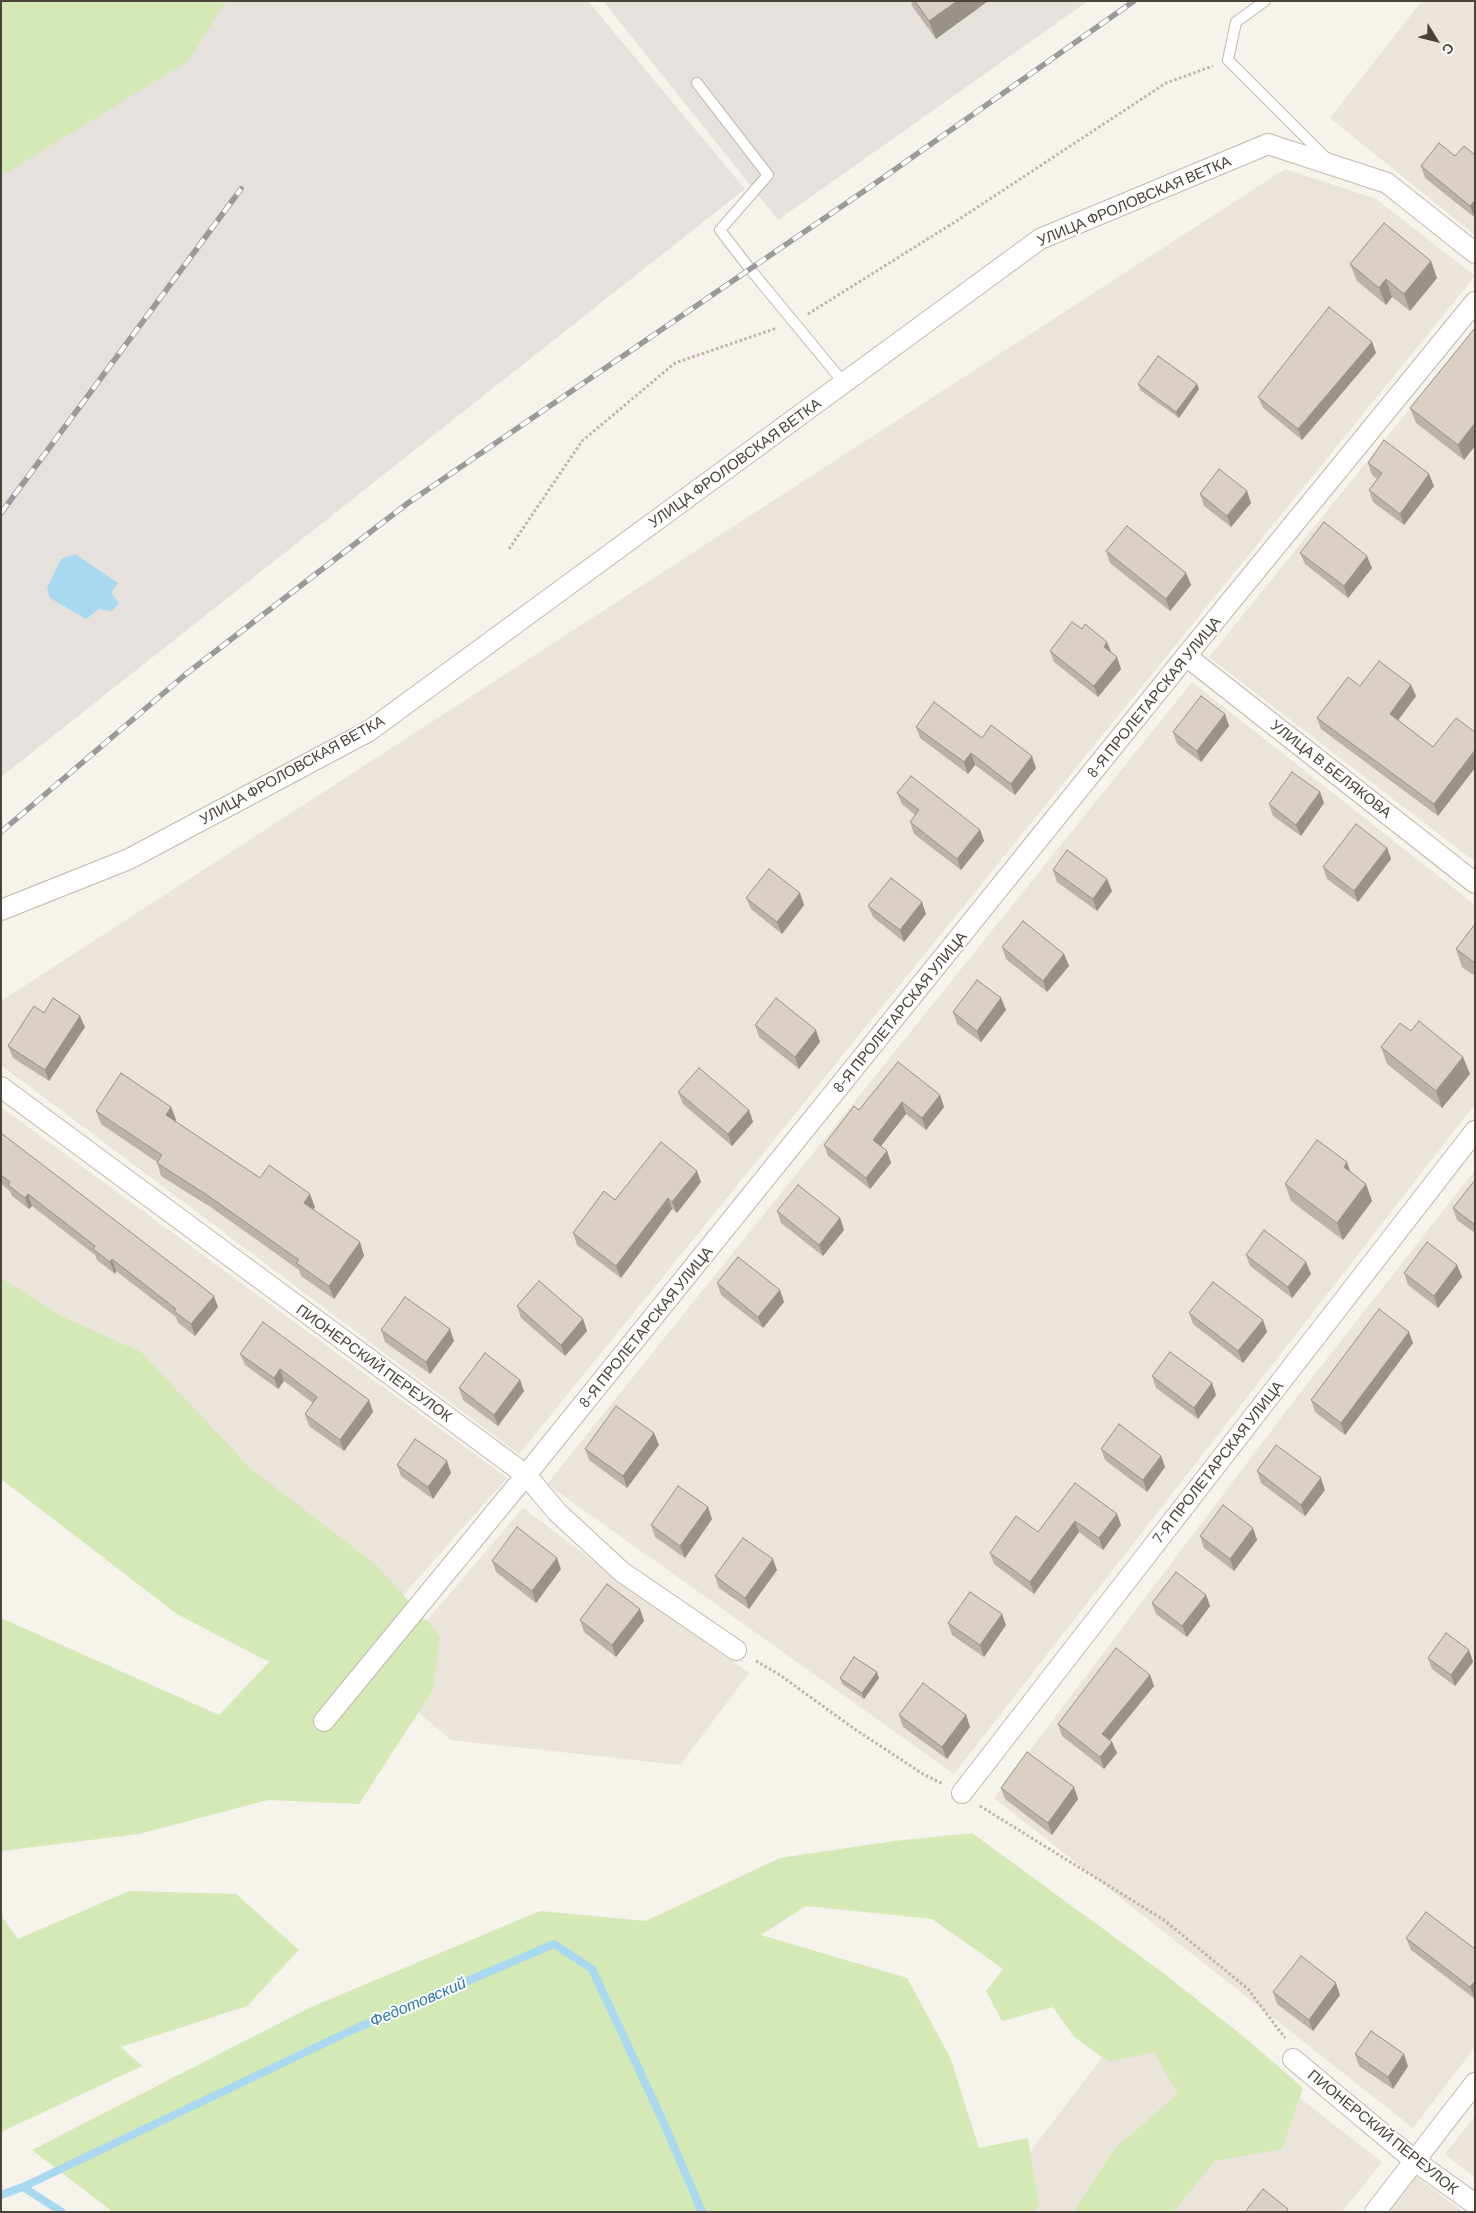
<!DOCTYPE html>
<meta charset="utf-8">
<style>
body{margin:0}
#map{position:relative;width:1476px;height:2213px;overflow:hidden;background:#f6f2ec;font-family:Barlow,sans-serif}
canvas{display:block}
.frame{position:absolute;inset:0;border:2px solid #4a4339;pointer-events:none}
.north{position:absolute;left:1411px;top:15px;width:50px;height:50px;-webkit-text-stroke:4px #fff;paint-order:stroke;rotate:126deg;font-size:14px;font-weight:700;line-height:20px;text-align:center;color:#4a4339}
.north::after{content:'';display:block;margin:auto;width:18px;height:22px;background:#4a4339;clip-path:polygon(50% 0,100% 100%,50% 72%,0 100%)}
</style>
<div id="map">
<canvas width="1476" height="2213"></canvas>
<div class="frame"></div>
<div class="north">С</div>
</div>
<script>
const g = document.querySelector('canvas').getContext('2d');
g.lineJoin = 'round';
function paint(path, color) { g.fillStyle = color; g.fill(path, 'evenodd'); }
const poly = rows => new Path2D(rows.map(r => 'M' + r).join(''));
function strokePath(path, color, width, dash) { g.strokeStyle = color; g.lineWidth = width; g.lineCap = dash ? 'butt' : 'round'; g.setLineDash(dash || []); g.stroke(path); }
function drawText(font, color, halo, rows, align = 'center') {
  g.font = font + ' Barlow,sans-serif'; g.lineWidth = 4; g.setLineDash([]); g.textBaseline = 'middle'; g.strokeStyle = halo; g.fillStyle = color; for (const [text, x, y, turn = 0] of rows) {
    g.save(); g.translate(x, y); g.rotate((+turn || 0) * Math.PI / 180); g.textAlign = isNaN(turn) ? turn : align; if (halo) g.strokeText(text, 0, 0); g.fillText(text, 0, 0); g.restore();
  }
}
const residential = poly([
 [1422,1,1475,1,1475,235,1330,118],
 [1285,169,1376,199,1475,276,519,1454,1,1065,1,1001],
 [1475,328,1475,862,1209,657],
 [1192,682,1475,905,1475,1104,954,1774,547,1484],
 [1,1107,507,1478,397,1602,1,1306],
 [1475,1170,1475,2047,1413,2128,994,1798,1293,1402],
 [523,1508,637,1594,749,1673,680,1765,451,1740,378,1678],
 [1156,1987,1382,2162,1342,2212,984,2212],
 [1475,2116,1475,2178,1445,2154],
 [1416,2176,1463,2212,1388,2212]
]);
const industrial = poly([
 [1,1,588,1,745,189,1,777],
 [603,1,1088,1,778,220]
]);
const green = poly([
 [1,1,226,1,188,61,1,176],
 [1,1278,61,1316,141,1352,250,1468,376,1565,440,1636,433,1690,359,1804,268,1800,139,1834,1,1851,1,1618,219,1715,269,1662,177,1614,1,1479],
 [972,1833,1162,1972,1249,2041,1303,2088,1282,2149,1215,2161,1173,2212,1073,2212,1115,2148,1178,2094,1154,2052,1109,2062,1074,2037,1053,2007,1002,2021,986,1991,1003,1969,932,1919,806,1906,761,1935,907,1978,950,2057,979,2148,1028,2138,1039,2205,1034,2212,113,2212,32,2150,309,2008,540,1911,646,1921,780,1858,894,1841],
 [129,1891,236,1894,299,1950,247,2006,121,2047,142,2066,1,2132,1,1916,18,1939]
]);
const water = poly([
 [75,554,118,583,111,593,119,603,112,611,99,609,86,619,50,598,47,588,61,559]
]);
const stream = poly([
 [23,2187,62,2212],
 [1,2195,23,2187,350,2031,554,1944,592,1969,662,2119,702,2212]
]);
const path = poly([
 [808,314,958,220,1166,83,1213,66],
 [509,549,582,441,675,363,777,328],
 [756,1661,780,1675,856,1730,923,1774,943,1784],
 [980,1806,1164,1920,1248,1989,1285,2038]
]);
const lane = poly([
 [1265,1,1236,22,1228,60,1327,159],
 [697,83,768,175,720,230,750,269,844,383]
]);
const street = poly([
 [1186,656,1475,883],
 [1,910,129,859,369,731,1040,239,1268,144,1387,183,1475,253],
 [1,1087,526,1475,557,1512,622,1572,736,1650],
 [324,1721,526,1475,1186,656,1475,302],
 [962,1793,1475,1131],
 [1293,2059,1415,2161,1475,2204],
 [1375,2212,1475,2083]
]);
const rail = poly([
 [1,513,241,189],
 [1,832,186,674,408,503,870,187,1134,1]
]);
const wall = poly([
 [911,1,988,1,936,39,912,6],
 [1455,156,1474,217,1425,178,1421,166],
 [1350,264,1437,278,1410,311,1392,297,1386,305,1357,281],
 [1475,328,1475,446,1464,460,1416,423,1410,408],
 [1372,342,1376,353,1302,440,1263,408,1258,397],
 [1138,384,1199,389,1179,418,1140,390],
 [1368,463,1434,486,1404,525,1373,502,1369,490,1377,479,1372,475],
 [1247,491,1251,503,1231,527,1204,506,1200,494],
 [1106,551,1186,573,1191,585,1170,611,1110,563],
 [1300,553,1372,568,1348,598,1305,564],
 [1050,651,1111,652,1121,669,1098,697,1054,662],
 [1411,685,1416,696,1398,720,1433,747,1438,816,1321,729,1317,718,1360,686],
 [1225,714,1229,726,1201,762,1177,744,1173,732],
 [916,727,982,738,1036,768,1015,795,975,765,968,774,920,738],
 [1320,792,1324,803,1301,836,1273,816,1269,804],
 [897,793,980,830,984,841,961,870,914,834,910,822,915,815,902,804],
 [1387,848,1391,859,1358,902,1327,879,1323,867],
 [1053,870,1107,879,1112,891,1097,911,1057,882],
 [800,893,804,905,782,934,751,909,746,898],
 [868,906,926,914,904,942,873,917],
 [1475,924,1475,976,1462,967,1456,949],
 [1002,947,1064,954,1069,966,1047,992,1006,959],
 [1001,998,1006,1010,981,1042,957,1024,953,1012],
 [44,1013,85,1027,49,1081,13,1058,8,1046],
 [755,1025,816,1030,820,1042,799,1069,759,1037],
 [1411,1031,1470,1074,1442,1108,1387,1064,1381,1047],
 [678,1092,749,1110,753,1122,732,1146,683,1104],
 [940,1095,944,1107,926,1130,906,1114,881,1146,887,1151,891,1163,870,1189,828,1156,824,1145,859,1110],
 [171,1107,176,1120,175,1121,260,1178,315,1207,313,1210,360,1242,364,1256,334,1299,301,1276,299,1270,212,1208,161,1176,157,1163,157,1162,101,1124,96,1111],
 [1,1133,218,1307,195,1336,178,1323,176,1317,116,1271,115,1274,97,1260,95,1255,32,1206,29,1209,12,1196,10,1191,1,1184],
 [1351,1172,1366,1184,1372,1201,1343,1240,1291,1201,1285,1184],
 [1475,1180,1475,1233,1457,1220,1453,1208],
 [701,1182,677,1213,672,1209,621,1278,577,1245,573,1233,615,1200],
 [777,1211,840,1218,844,1230,823,1256,781,1223],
 [1246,1255,1311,1274,1292,1298,1250,1266],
 [1457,1265,1462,1277,1438,1308,1408,1285,1404,1273],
 [717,1283,780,1290,784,1302,763,1328,721,1295],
 [517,1306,583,1319,587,1331,565,1356,521,1318],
 [1189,1313,1263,1320,1267,1332,1243,1363,1193,1324],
 [381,1330,454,1341,430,1374,385,1342],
 [1413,1343,1345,1435,1315,1412,1311,1400],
 [240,1354,369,1400,373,1412,344,1451,309,1426,305,1414,313,1403,284,1381,278,1389,245,1365],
 [1152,1376,1212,1383,1216,1395,1198,1419,1156,1388],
 [459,1388,524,1391,498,1426,463,1400],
 [654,1433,659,1445,627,1488,589,1460,585,1449],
 [1101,1449,1161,1456,1165,1467,1147,1492,1105,1460],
 [397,1465,451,1473,433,1499,401,1476],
 [1257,1471,1325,1490,1305,1516,1261,1483],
 [1075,1483,1117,1514,1121,1525,1103,1550,1079,1532,1034,1594,994,1564,990,1553,1038,1532],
 [708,1507,712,1519,685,1558,655,1537,651,1525],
 [1253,1528,1257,1540,1234,1571,1204,1548,1200,1536],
 [492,1561,561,1569,536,1603,496,1572],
 [777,1570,749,1609,719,1588,715,1576],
 [1206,1595,1210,1606,1187,1637,1156,1614,1152,1603],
 [640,1609,644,1621,616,1657,584,1632,580,1620],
 [948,1623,1006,1625,984,1657,952,1635],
 [1469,1650,1473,1662,1455,1686,1432,1669,1428,1658],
 [1150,1675,1154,1686,1110,1740,1112,1742,1117,1753,1104,1769,1062,1736,1058,1724],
 [840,1678,879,1678,864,1699,842,1684],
 [899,1715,966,1715,970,1727,947,1759,903,1727],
 [1001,1788,1078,1799,1052,1835,1005,1799],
 [1406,1938,1475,1949,1475,1999,1411,1950],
 [1273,1992,1340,1995,1313,2031,1277,2004],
 [1355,2054,1408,2066,1393,2089,1359,2066]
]);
const shadedWall = poly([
 [957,1,988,1,936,39,929,21],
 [1475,200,1475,217,1474,217,1470,206],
 [1431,261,1437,278,1410,311,1404,294],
 [1386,279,1392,297,1386,305,1379,288],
 [1372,342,1376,353,1302,440,1298,429],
 [1197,384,1199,389,1179,418,1176,412],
 [1475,423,1475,446,1464,460,1458,445],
 [1429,474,1434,486,1404,525,1400,514],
 [1247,491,1251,503,1231,527,1227,516],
 [1367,556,1372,568,1348,598,1344,586],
 [1186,573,1191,585,1170,611,1166,599],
 [1107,642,1112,654,1104,647],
 [1117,657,1121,669,1098,697,1094,686],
 [1411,685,1416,696,1394,726,1390,714],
 [1225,714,1229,726,1201,762,1197,751],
 [1475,750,1475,768,1438,816,1434,804],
 [971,753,975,765,968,774,964,762],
 [1032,756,1036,768,1015,795,1011,784],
 [1320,792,1324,803,1301,836,1296,825],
 [980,830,984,841,961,870,957,859],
 [1387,848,1391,859,1358,902,1354,891],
 [1107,879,1112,891,1097,911,1093,899],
 [800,893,804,905,782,934,777,922],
 [922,902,926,914,904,942,900,930],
 [1064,954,1069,966,1047,992,1043,981],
 [1001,998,1006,1010,981,1042,977,1031],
 [80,1016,85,1027,49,1081,45,1070],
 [816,1030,820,1042,799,1069,795,1057],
 [1463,1057,1470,1074,1442,1108,1436,1091],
 [940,1095,944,1107,926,1130,922,1118],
 [902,1102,906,1114,877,1151,873,1140],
 [171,1107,176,1120,171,1128,166,1115],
 [749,1110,753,1122,732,1146,728,1134],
 [887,1151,891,1163,870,1189,866,1178],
 [1347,1162,1353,1180,1344,1167],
 [697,1171,701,1182,677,1213,672,1202],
 [1366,1184,1372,1201,1343,1240,1337,1223],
 [28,1194,32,1206,29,1209,25,1198],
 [310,1194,315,1207,308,1216,304,1203],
 [668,1198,672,1209,621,1278,616,1266],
 [840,1218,844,1230,823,1256,819,1245],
 [360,1242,364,1256,334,1299,329,1286],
 [112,1259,116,1271,115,1274,110,1262],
 [1306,1262,1311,1274,1292,1298,1288,1287],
 [1457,1265,1462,1277,1438,1308,1434,1296],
 [780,1290,784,1302,763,1328,758,1317],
 [214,1296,218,1307,195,1336,191,1324],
 [583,1319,587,1331,565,1356,561,1345],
 [1263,1320,1267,1332,1243,1363,1238,1351],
 [450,1329,454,1341,430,1374,426,1362],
 [1409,1332,1413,1343,1345,1435,1341,1423],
 [280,1369,284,1381,278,1389,274,1378],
 [520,1380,524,1391,498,1426,494,1415],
 [1212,1383,1216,1395,1198,1419,1194,1408],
 [369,1400,373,1412,344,1451,340,1440],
 [654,1433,659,1445,627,1488,623,1476],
 [1161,1456,1165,1467,1147,1492,1143,1480],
 [447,1461,451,1473,433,1499,428,1487],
 [1321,1478,1325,1490,1305,1516,1301,1505],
 [708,1507,712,1519,685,1558,680,1546],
 [1117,1514,1121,1525,1103,1550,1099,1538],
 [1075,1521,1079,1532,1034,1594,1030,1582],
 [1253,1528,1257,1540,1234,1571,1230,1559],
 [557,1558,561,1569,536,1603,532,1591],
 [773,1559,777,1570,749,1609,745,1598],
 [1206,1595,1210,1606,1187,1637,1182,1626],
 [640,1609,644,1621,616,1657,612,1645],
 [1002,1614,1006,1625,984,1657,980,1645],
 [1469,1650,1473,1662,1455,1686,1451,1675],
 [877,1672,879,1678,864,1699,862,1693],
 [1150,1675,1154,1686,1106,1745,1102,1734],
 [966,1715,970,1727,947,1759,942,1747],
 [1112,1742,1117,1753,1104,1769,1100,1757],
 [1074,1787,1078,1799,1052,1835,1048,1823],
 [1475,1981,1475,1999,1470,1987],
 [1336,1983,1340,1995,1313,2031,1309,2020],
 [1404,2054,1408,2066,1393,2089,1388,2077]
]);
const building = poly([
 [915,1,957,1,929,21,915,1],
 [1439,143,1455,156,1464,146,1475,155,1475,200,1470,206,1421,166,1439,143],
 [1384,223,1431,261,1404,294,1386,279,1379,288,1350,264,1384,223],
 [1329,307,1372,342,1298,429,1258,397,1329,307],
 [1475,328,1475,423,1458,445,1410,408,1475,328],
 [1158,356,1197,384,1176,412,1138,384,1158,356],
 [1384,440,1429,474,1400,514,1369,490,1382,473,1368,463,1384,440],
 [1219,469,1247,491,1227,516,1200,494,1219,469],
 [1324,522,1367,556,1344,586,1300,553,1324,522],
 [1127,526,1186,573,1166,599,1106,551,1127,526],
 [1072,622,1082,629,1085,624,1107,642,1104,647,1117,657,1094,686,1050,651,1072,622],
 [1379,661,1411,685,1390,714,1433,747,1456,718,1475,732,1475,750,1434,804,1317,718,1348,677,1360,686,1379,661],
 [1201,696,1225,714,1197,751,1173,732,1201,696],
 [934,702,982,738,991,725,1032,756,1011,784,971,753,964,762,916,727,934,702],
 [1292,772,1320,792,1296,825,1269,804,1292,772],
 [911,776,980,830,957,859,910,822,919,810,897,793,911,776],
 [1356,824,1387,848,1354,891,1323,867,1356,824],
 [1067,850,1107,879,1093,899,1053,870,1067,850],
 [769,869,800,893,777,922,746,898,769,869],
 [891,878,922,902,900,930,868,906,891,878],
 [1023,921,1064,954,1043,981,1002,947,1023,921],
 [1475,924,1475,963,1456,949,1475,924],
 [977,980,1001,998,977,1031,953,1012,977,980],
 [53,998,80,1016,45,1070,8,1046,34,1006,44,1013,53,998],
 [776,998,816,1030,795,1057,755,1025,776,998],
 [1419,1021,1463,1057,1436,1091,1381,1047,1400,1023,1411,1031,1419,1021],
 [898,1062,940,1095,922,1118,902,1102,873,1140,887,1151,866,1178,824,1145,854,1106,859,1110,898,1062],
 [699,1068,749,1110,728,1134,678,1092,699,1068],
 [121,1073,171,1107,166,1115,260,1178,269,1165,310,1194,304,1203,360,1242,329,1286,296,1263,299,1260,207,1195,157,1163,162,1155,96,1111,121,1073],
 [1,1133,214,1296,191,1324,174,1311,176,1309,112,1259,110,1262,93,1249,95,1246,28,1194,25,1198,8,1185,10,1182,1,1175,1,1133],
 [1317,1140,1347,1162,1344,1167,1366,1184,1337,1223,1285,1184,1317,1140],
 [661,1142,697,1171,672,1202,668,1198,616,1266,573,1233,604,1191,615,1200,661,1142],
 [1475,1180,1475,1225,1453,1208,1475,1180],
 [798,1185,840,1218,819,1245,777,1211,798,1185],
 [1264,1230,1306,1262,1288,1287,1246,1255,1264,1230],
 [1427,1242,1457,1265,1434,1296,1404,1273,1427,1242],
 [738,1257,780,1290,758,1317,717,1283,738,1257],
 [539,1281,583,1319,561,1345,517,1306,539,1281],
 [1213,1282,1263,1320,1238,1351,1189,1313,1213,1282],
 [405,1297,450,1329,426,1362,381,1330,405,1297],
 [1379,1309,1409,1332,1341,1423,1311,1400,1379,1309],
 [263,1322,369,1400,340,1440,305,1414,317,1397,280,1369,274,1378,240,1354,263,1322],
 [1170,1352,1212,1383,1194,1408,1152,1376,1170,1352],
 [485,1353,520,1380,494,1415,459,1388,485,1353],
 [616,1406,654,1433,623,1476,585,1449,616,1406],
 [1119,1424,1161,1456,1143,1480,1101,1449,1119,1424],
 [415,1439,447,1461,428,1487,397,1465,415,1439],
 [1276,1445,1321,1478,1301,1505,1257,1471,1276,1445],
 [1075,1483,1117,1514,1099,1538,1075,1521,1030,1582,990,1553,1016,1516,1038,1532,1075,1483],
 [678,1486,708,1507,680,1546,651,1525,678,1486],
 [1223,1505,1253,1528,1230,1559,1200,1536,1223,1505],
 [517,1527,557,1558,532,1591,492,1561,517,1527],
 [743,1538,773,1559,745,1598,715,1576,743,1538],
 [1176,1572,1206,1595,1182,1626,1152,1603,1176,1572],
 [607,1584,640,1609,612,1645,580,1620,607,1584],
 [970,1592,1002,1614,980,1645,948,1623,970,1592],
 [1446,1633,1469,1650,1451,1675,1428,1658,1446,1633],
 [1116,1648,1150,1675,1102,1734,1112,1742,1100,1757,1058,1724,1116,1648],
 [854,1657,877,1672,862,1693,840,1678,854,1657],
 [923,1683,966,1715,942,1747,899,1715,923,1683],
 [1027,1752,1074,1787,1048,1823,1001,1788,1027,1752],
 [1426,1912,1475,1949,1475,1981,1470,1987,1406,1938,1426,1912],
 [1301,1956,1336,1983,1309,2020,1273,1992,1301,1956],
 [1371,2031,1404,2054,1388,2077,1355,2054,1371,2031],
 [1263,2189,1288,2209,1286,2212,1245,2212,1263,2189]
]);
const streetNames = [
 ["УЛИЦА ФРОЛОВСКАЯ ВЕТКА",1134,201,-23],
 ["УЛИЦА ФРОЛОВСКАЯ ВЕТКА",735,463,-36],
 ["8-Я ПРОЛЕТАРСКАЯ УЛИЦА",1154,697,-51],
 ["УЛИЦА В.БЕЛЯКОВА",1331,769,38],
 ["УЛИЦА ФРОЛОВСКАЯ ВЕТКА",292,770,-29],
 ["8-Я ПРОЛЕТАРСКАЯ УЛИЦА",900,1012,-51],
 ["8-Я ПРОЛЕТАРСКАЯ УЛИЦА",646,1327,-51],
 ["ПИОНЕРСКИЙ ПЕРЕУЛОК",374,1363,36],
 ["7-Я ПРОЛЕТАРСКАЯ УЛИЦА",1218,1462,-52],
 ["ПИОНЕРСКИЙ ПЕРЕУЛОК",1383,2132,39]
];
const waterNames = [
 ["Федотовский",418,2002,-23]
];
paint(residential, '#eae4da');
paint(industrial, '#e6e1dd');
paint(green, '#d4e9b5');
paint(water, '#a9d8f1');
strokePath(stream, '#a9d8f1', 8);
strokePath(lane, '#c1b9ae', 12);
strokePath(street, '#c1b9ae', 22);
strokePath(path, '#c3b49f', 3, [2.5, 2.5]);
strokePath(lane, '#fff', 10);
strokePath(street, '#fff', 20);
strokePath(rail, '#9a9a9a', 5.5);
strokePath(rail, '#fff', 4, [11]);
paint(wall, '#bbb3a9');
paint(shadedWall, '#999289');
paint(building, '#dad0c4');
strokePath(building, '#999289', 1);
drawText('15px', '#4a4339', '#fff', streetNames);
drawText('italic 16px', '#2d7aa7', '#fff', waterNames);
</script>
